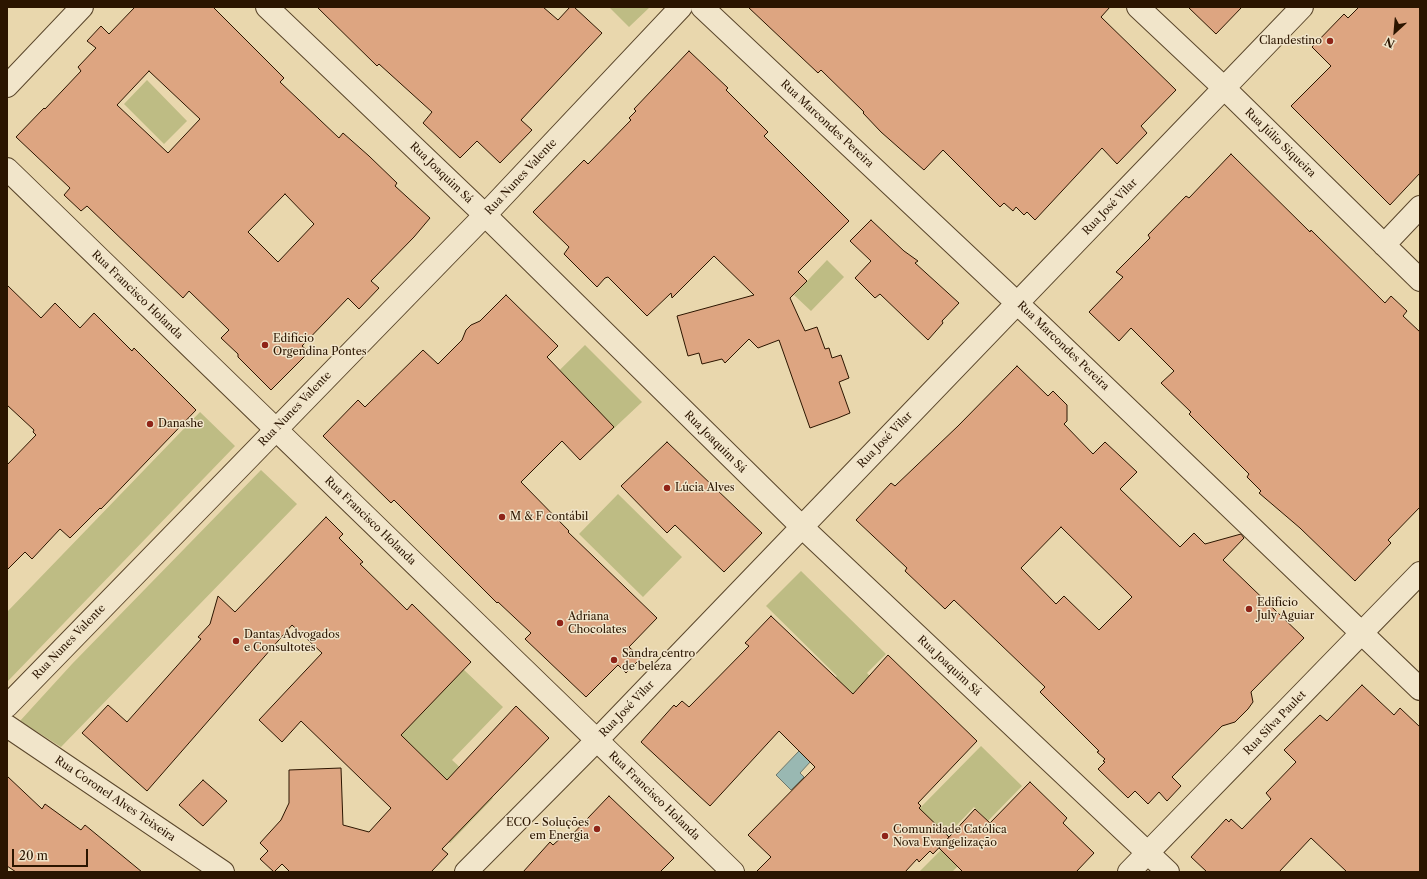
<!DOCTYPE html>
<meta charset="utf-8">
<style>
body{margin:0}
#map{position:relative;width:1427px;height:879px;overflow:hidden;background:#e9d7ad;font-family:"Libre Caslon Text",serif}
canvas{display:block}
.frame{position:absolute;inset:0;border:8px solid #2b1500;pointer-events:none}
.north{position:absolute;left:1375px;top:12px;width:40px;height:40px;-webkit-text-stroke:3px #f1e5ca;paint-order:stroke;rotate:206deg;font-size:11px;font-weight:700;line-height:16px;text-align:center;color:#2b1500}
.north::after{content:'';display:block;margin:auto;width:14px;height:18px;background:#2b1500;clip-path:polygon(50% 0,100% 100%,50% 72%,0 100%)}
.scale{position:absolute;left:12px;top:849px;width:76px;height:18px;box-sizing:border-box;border:2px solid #2b1500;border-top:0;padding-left:5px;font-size:12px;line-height:14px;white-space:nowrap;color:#2b1500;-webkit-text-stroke:3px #f1e5ca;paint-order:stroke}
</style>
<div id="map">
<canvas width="1427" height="879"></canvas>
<div class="frame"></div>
<div class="north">N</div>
<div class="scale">20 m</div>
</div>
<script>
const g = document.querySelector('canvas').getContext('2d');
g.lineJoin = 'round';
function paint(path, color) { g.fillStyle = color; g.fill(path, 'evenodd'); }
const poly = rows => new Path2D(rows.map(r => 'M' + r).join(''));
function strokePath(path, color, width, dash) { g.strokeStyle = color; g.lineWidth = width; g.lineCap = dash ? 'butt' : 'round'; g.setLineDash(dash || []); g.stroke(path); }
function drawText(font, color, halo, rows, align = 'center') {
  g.font = font + ' "Libre Caslon Text",serif'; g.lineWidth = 3; g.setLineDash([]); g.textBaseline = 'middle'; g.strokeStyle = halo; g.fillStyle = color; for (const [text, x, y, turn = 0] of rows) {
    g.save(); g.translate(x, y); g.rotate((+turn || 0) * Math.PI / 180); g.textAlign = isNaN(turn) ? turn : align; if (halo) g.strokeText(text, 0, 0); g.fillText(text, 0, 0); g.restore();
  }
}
const green = poly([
 [609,7,650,7,629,27],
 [147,80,187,121,164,144,124,104],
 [827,260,844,277,811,311,794,295],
 [585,345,642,402,609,433,561,386,495,434],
 [200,412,235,446,7,682,7,612],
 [261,470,297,504,61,747,20,721,72,664],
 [618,494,682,557,643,597,579,534],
 [801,571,886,654,867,673,870,676,834,713,817,697,837,676,766,606],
 [462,668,503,707,452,760,493,798,450,843,403,798,379,753],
 [981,746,1022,786,988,821,974,807,941,842,918,810],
 [948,843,965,859,952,872,919,872]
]);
const water = poly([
 [800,750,811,761,800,773,804,777,791,790,776,775,800,750]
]);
const building = poly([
 [135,7,213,7,284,78,280,82,339,138,343,133,369,156,397,183,395,186,430,218,414,237,371,281,379,288,359,309,348,298,302,346,309,352,271,390,238,357,238,354,221,338,229,330,189,291,183,298,87,206,81,211,64,195,70,188,16,137,44,108,45,109,81,71,78,67,96,48,87,41,101,26,109,34,135,7],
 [149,71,200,119,168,153,117,105,149,71],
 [285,194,314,224,278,262,248,232,285,194],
 [317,7,543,7,558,20,570,7,574,7,602,33,521,120,532,130,500,163,477,141,460,158,423,123,432,112,379,64,377,66,317,7],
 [748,7,1110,7,1101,17,1176,90,1141,126,1147,133,1117,164,1102,148,1035,220,1027,212,1024,215,1016,207,1013,211,1004,203,1000,207,943,150,924,170,881,132,863,113,864,112,821,70,818,73,748,7],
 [1188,7,1242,7,1216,34,1188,7],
 [1359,7,1420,7,1420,173,1390,205,1291,106,1331,66,1312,47,1344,14,1348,18,1359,7],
 [689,51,728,88,726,90,768,132,764,136,849,221,798,272,807,281,790,298,805,331,817,327,825,349,829,348,832,358,841,355,849,378,839,382,850,413,838,418,810,428,779,340,758,348,749,339,725,363,722,359,702,364,699,353,688,356,677,316,754,295,714,256,672,298,671,293,647,316,608,277,605,278,597,287,564,254,569,247,533,212,584,160,588,164,631,120,629,118,636,111,634,109,689,51],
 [1231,154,1310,232,1311,230,1385,303,1391,296,1407,311,1403,316,1420,332,1420,507,1388,540,1391,543,1355,581,1300,528,1259,493,1261,491,1247,477,1249,474,1189,414,1191,412,1161,383,1174,371,1131,328,1119,341,1089,312,1123,277,1116,272,1150,238,1148,235,1186,196,1189,198,1231,154],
 [871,220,904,251,918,261,915,263,959,303,942,321,943,323,928,340,880,294,875,298,855,278,871,261,850,241,871,220],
 [7,285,41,318,55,303,80,328,94,313,132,351,134,348,196,410,101,509,100,508,70,538,60,529,32,559,25,552,7,570,7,465,36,435,33,432,34,430,7,405,7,285],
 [506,295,558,346,547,357,614,427,580,460,562,441,521,482,569,531,568,532,657,618,629,647,641,658,626,673,618,665,586,697,525,639,531,633,498,602,497,603,394,500,391,503,323,436,358,400,365,407,423,350,438,364,462,340,466,330,471,325,480,321,506,295],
 [1017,366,1048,396,1053,391,1067,405,1067,421,1064,424,1093,454,1105,442,1137,472,1120,489,1180,547,1194,533,1205,544,1241,534,1244,538,1223,560,1304,638,1251,692,1253,702,1248,709,1235,722,1222,726,1172,777,1181,786,1167,801,1159,792,1148,804,1135,791,1128,798,1098,769,1105,762,1103,761,1105,759,1097,752,1099,751,1040,692,1045,687,954,600,945,609,905,571,907,568,856,520,891,483,895,486,958,426,1017,366],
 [1061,527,1132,597,1099,630,1064,596,1056,604,1021,568,1061,527],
 [667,442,762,533,724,572,675,525,667,533,621,486,667,442],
 [326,517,343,534,339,538,363,562,360,564,407,610,412,604,471,662,401,735,447,780,516,706,549,738,442,849,448,854,431,872,290,872,282,864,274,872,260,859,268,851,260,843,281,820,289,803,289,770,341,768,343,825,369,832,391,808,301,721,282,742,259,720,322,653,292,625,147,791,82,733,108,705,127,722,201,639,198,637,210,624,218,596,235,612,326,517],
 [771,616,853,694,888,655,977,741,918,803,921,806,919,808,949,837,933,854,930,851,919,862,917,859,905,872,756,872,771,857,748,835,815,767,779,731,710,806,641,742,674,705,676,707,682,701,689,707,749,646,745,643,771,616],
 [1362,685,1394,715,1400,708,1420,727,1420,872,1347,872,1311,838,1279,872,1207,872,1191,857,1226,819,1229,822,1231,819,1242,829,1271,799,1266,793,1296,762,1284,750,1320,715,1327,721,1362,685],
 [7,776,42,809,45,804,81,830,85,825,142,872,16,872,7,866,7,776],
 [203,780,227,801,203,826,179,805,203,780],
 [1030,782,1067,818,1063,823,1094,853,1076,872,963,872,939,848,975,809,990,823,1030,782],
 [609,796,674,858,660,872,523,872,550,842,553,845,563,836,567,840,609,796]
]);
const minor = poly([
 [267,7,485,215,802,527,1168,872],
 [702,7,1034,319,1420,689],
 [1138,7,1223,87,1420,280],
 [7,169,733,872],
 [1384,245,1420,207],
 [7,726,223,872],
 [466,872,597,740,1302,7],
 [1129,872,1420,573]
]);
const tertiary = poly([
 [7,86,82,7],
 [7,706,485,215,681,7]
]);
const markers = [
 [1330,41,4,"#8f2418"],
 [265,345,4,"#8f2418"],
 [150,424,4,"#8f2418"],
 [667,488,4,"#8f2418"],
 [502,517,4,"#8f2418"],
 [1249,609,4,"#8f2418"],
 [560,623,4,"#8f2418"],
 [236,641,4,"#8f2418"],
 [614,660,4,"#8f2418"],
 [597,829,4,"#8f2418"],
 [885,836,4,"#8f2418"]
];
const poiNames = [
 ["Clandestino",1322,41,"right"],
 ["Edifício",273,339],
 ["Orgendina Pontes",273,352],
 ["Danashe",158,424],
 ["Lúcia Alves",675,488],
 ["M & F contábil",510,517],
 ["Edifício",1257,603],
 ["July Aguiar",1257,616],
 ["Adriana",568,617],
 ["Chocolates",568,630],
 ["Dantas Advogados",244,635],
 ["e Consultotes",244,648],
 ["Sandra centro",622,654],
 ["de beleza",622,667],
 ["ECO - Soluções",589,823,"right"],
 ["em Energia",589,836,"right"],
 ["Comunidade Católica",893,830],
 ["Nova Evangelização",893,843]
];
const streetNames = [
 ["Rua Marcondes Pereira",827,124,43],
 ["Rua Júlio Siqueira",1280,143,44],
 ["Rua Joaquim Sá",441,173,44],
 ["Rua Nunes Valente",521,177,-47],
 ["Rua José Vilar",1110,207,-46],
 ["Rua Francisco Holanda",137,295,44],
 ["Rua Marcondes Pereira",1063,346,44],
 ["Rua Nunes Valente",295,409,-46],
 ["Rua José Vilar",885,440,-46],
 ["Rua Joaquim Sá",715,442,45],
 ["Rua Francisco Holanda",370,521,44],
 ["Rua Nunes Valente",69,642,-46],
 ["Rua Joaquim Sá",949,666,43],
 ["Rua José Vilar",627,709,-46],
 ["Rua Silva Paulet",1275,723,-46],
 ["Rua Francisco Holanda",654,796,44],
 ["Rua Coronel Alves Teixeira",115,799,34]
];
paint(green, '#bebc84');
paint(water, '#99b8b2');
strokePath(water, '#6d776b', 1);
paint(building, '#dda581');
strokePath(building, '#2b1500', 1);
strokePath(minor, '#5a462b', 24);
strokePath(tertiary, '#5a462b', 24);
strokePath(minor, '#f1e5ca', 22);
strokePath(tertiary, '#f1e5ca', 22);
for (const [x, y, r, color] of markers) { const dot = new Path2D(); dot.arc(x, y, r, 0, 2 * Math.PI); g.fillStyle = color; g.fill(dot); strokePath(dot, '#f1e5ca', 1.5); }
drawText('11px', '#2b1500', '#f1e5ca', poiNames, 'left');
drawText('11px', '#2b1500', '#f1e5ca', streetNames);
</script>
